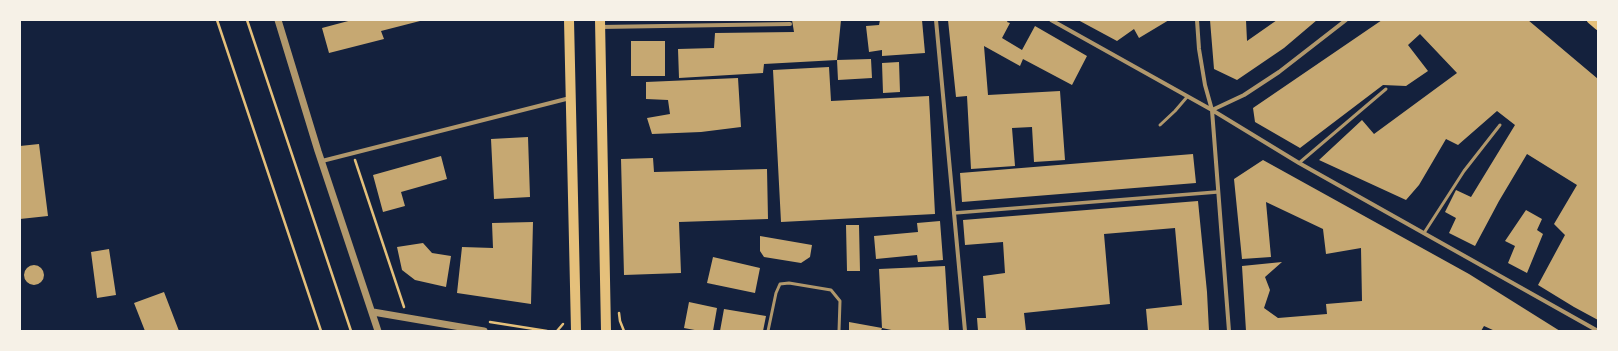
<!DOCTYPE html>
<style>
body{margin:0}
#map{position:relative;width:1618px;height:351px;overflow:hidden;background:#14213d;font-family:"Crimson Pro",serif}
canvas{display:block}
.frame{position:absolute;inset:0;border:21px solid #f6f1e7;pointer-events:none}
</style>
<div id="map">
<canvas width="1618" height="351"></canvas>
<div class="frame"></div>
</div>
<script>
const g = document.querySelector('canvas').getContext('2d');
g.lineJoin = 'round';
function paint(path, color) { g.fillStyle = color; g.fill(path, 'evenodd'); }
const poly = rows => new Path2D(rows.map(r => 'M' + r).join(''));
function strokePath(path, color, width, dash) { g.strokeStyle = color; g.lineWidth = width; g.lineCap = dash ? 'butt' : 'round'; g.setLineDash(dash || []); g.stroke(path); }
const building = poly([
 [352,20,420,20,420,21,381,31,384,39,329,53,322,28],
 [792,20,841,20,837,60,764,64,763,73,679,78,678,49,714,48,715,33,794,32],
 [880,20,922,20,925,53,882,56,882,50,869,52,866,26,879,25],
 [948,20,1008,20,1007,22,1010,23,1002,38,1022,50,1035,26,1087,56,1072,85,1023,59,1020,66,984,46,988,95,1060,91,1065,160,1034,162,1032,127,1012,128,1015,166,971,169,967,96,956,97],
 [1078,20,1169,20,1139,38,1134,29,1117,41],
 [1210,20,1246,20,1247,41,1277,20,1317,20,1284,48,1237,80,1214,69],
 [1382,20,1528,20,1598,79,1598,320,1574,307,1538,285,1565,235,1554,224,1577,185,1527,154,1499,201,1475,246,1449,233,1456,218,1445,212,1456,190,1471,197,1515,125,1497,111,1458,145,1446,139,1419,185,1406,200,1319,160,1362,120,1374,134,1457,73,1420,34,1408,45,1428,71,1406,86,1383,85,1300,148,1255,122,1253,108],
 [631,41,665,41,665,76,631,76],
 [871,59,872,78,838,80,837,60],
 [899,62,900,92,883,93,882,63],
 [829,67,831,101,929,96,935,214,781,222,773,70],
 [738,78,741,127,701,132,652,134,647,118,670,114,668,100,646,99,646,82],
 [528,137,530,197,494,199,491,139],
 [39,144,48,216,20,219,20,146],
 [1193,154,1196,183,962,202,960,173],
 [441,156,447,179,401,192,405,206,383,212,373,175],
 [653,158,654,172,767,169,768,219,679,222,681,273,624,275,621,159],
 [1263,160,1469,274,1560,331,1495,331,1484,326,1481,331,1246,331,1242,266,1282,262,1265,277,1270,290,1264,308,1278,318,1327,314,1326,304,1362,301,1361,248,1326,254,1323,229,1266,202,1271,257,1242,259,1234,179],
 [1198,201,1207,292,1209,331,1148,331,1146,309,1182,305,1175,228,1104,234,1110,304,1024,313,1026,331,978,331,977,318,986,318,983,276,1005,273,1003,242,965,245,963,220],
 [1526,210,1542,219,1537,230,1543,234,1527,273,1508,263,1515,246,1505,241],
 [940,221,943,260,918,262,917,255,876,259,874,236,918,232,917,223],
 [533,222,531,304,457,293,462,247,493,248,492,223],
 [846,225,859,225,860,271,847,271],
 [760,236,812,245,810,257,801,263,764,257,760,251],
 [423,243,432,253,451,256,446,287,415,280,402,270,397,247],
 [109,249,116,295,97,298,91,252],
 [713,257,760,268,755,293,707,283],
 '24 275a10 10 0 1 1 20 0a10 10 0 1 1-20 0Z',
 [945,266,949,331,896,331,882,328,879,269],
 [164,292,179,331,145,331,134,303],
 [689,302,717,308,713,331,700,331,684,328],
 [724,309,766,316,763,331,720,331],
 [849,322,882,328,881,331,849,331]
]);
const path = poly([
 [217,20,321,331],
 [247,20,351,331],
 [355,160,404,307],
 [619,313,620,321,624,331],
 [490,322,547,331],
 [557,331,563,324]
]);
const service = poly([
 [1160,125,1175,111,1187,97],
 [1299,163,1386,89],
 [1424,233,1464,171,1500,125],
 [768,331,776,293,780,284,789,283,831,290,840,301,839,331]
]);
const pedestrian = poly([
 [954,213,1217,192]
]);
const minor = poly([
 [936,20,965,331],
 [1051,20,1212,110,1299,163,1598,331],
 [1197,20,1199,49,1205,85,1212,110,1229,331],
 [600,27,790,24],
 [1212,110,1244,95,1279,72,1346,20],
 [322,161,570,98]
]);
const tertiary = poly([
 [278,20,318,151,378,331],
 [373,312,484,331]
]);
const secondary = poly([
 [1591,20,1598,26]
]);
const primary = poly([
 [569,20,576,331],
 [600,20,606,331]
]);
paint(building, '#c6a872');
strokePath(path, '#e5c07b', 2.5);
strokePath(service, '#b1986c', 3);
strokePath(pedestrian, '#b1986c', 3.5);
strokePath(minor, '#b1986c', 4);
strokePath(tertiary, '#b1986c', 7);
strokePath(secondary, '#e5c07b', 8);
strokePath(primary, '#e5c07b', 10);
</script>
